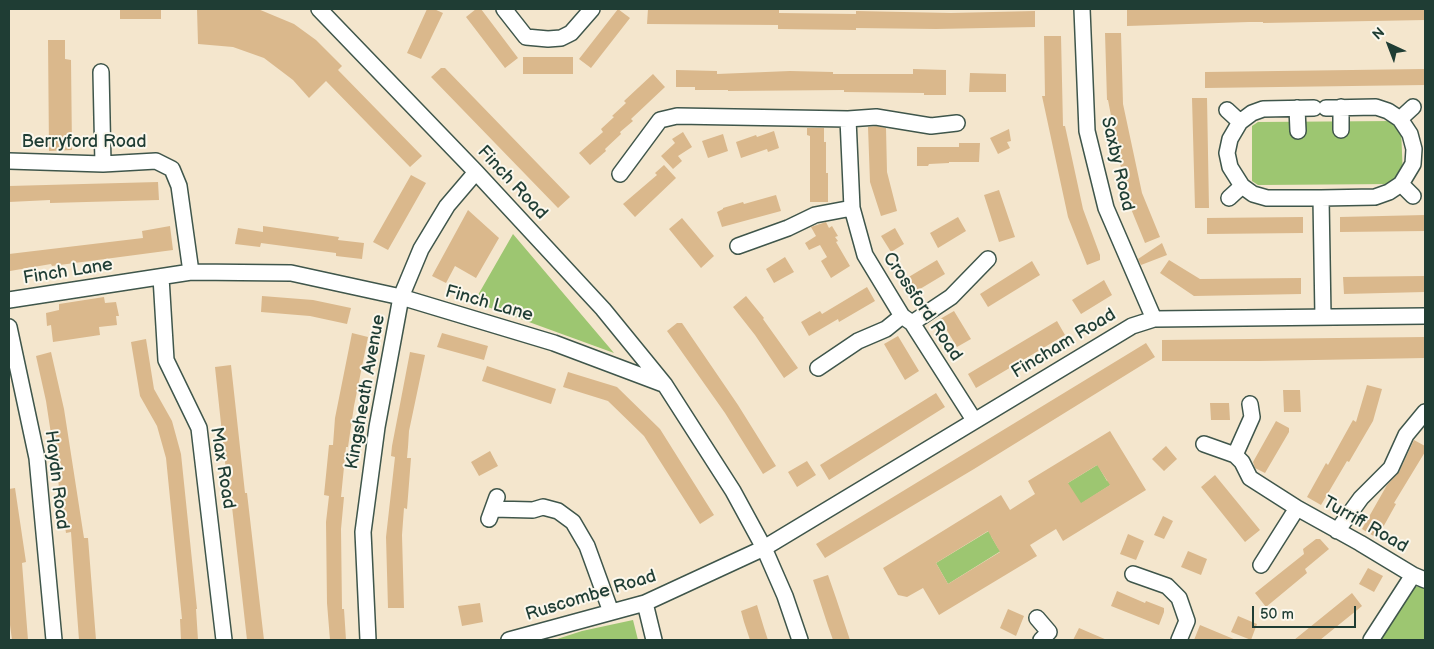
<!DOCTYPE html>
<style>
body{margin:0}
#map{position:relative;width:1434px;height:649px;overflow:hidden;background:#f4e6cd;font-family:"Balsamiq Sans",sans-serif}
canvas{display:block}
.frame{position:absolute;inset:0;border:10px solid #1f3d34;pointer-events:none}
.north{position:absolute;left:1364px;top:20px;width:50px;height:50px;-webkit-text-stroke:4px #fbf7ec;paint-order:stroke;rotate:317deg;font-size:14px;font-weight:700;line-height:20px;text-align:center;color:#1f3d34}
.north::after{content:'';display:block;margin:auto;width:18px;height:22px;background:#1f3d34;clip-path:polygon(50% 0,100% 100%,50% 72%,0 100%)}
.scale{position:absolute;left:1252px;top:606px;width:104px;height:22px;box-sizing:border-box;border:2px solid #1f3d34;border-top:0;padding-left:6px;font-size:15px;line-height:18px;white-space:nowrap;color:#1f3d34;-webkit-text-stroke:4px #fbf7ec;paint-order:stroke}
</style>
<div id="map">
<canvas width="1434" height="649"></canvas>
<div class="frame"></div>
<div class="north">N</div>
<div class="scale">50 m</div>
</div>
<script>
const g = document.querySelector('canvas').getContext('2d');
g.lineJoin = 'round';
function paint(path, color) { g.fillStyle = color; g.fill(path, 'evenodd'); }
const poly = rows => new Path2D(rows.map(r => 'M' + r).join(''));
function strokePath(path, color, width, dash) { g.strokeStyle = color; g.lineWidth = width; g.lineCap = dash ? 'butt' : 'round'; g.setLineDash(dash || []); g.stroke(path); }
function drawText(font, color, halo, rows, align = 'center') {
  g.font = font + ' "Balsamiq Sans",sans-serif'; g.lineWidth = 4; g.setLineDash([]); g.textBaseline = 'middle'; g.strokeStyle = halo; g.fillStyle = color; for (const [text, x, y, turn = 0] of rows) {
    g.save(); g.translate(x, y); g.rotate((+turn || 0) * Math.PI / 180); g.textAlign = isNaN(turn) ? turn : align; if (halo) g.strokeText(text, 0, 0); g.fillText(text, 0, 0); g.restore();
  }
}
const green = poly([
 [1394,121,1401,128,1403,177,1394,184,1258,185,1252,181,1252,126,1258,122],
 [513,234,614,353,474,302],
 [1102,462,1100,469,1107,481,1115,482,1076,507,1063,486],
 [992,529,991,536,998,548,1004,549,948,584,936,563],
 [1410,586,1425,587,1425,640,1378,640],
 [633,620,638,640,554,640,582,631]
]);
const building = poly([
 [120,9,161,9,161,19,120,19],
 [197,9,258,9,294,24,316,40,342,66,338,70,422,156,410,167,326,81,309,98,293,80,264,58,233,47,198,44],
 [427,9,434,9,443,13,421,59,407,53],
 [476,9,481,9,518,58,505,68,466,17],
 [618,9,630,18,591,68,579,59],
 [648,9,779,10,779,13,856,14,856,11,951,13,1035,11,1035,27,936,29,856,28,856,30,778,29,778,25,647,24],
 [1181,9,1425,9,1425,20,1263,23,1263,22,1249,22,1127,26,1127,10],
 [1105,33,1121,33,1123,104,1142,193,1160,237,1145,243,1127,199,1108,100,1107,100],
 [1044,36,1061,36,1063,126,1065,126,1083,209,1100,255,1100,260,1087,265,1068,217,1042,96,1045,96],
 [48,40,65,40,65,59,71,60,72,150,49,151],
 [523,57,573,57,573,74,523,74],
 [441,68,445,68,570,197,558,208,431,77],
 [913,69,946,70,946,95,924,95,924,93,844,92,844,90,728,91,728,90,695,90,695,87,676,87,676,70,717,71,717,74,790,71,833,72,833,74,913,74],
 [1425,69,1425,85,1205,88,1205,72],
 [970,73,1006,74,1006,92,969,92],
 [653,74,665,87,631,119,633,121,620,132,621,134,605,149,606,151,590,165,579,153,603,132,601,129,614,117,612,116,626,103,624,101],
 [1192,98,1207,98,1209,208,1195,208],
 [876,126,886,128,887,172,897,211,881,216,870,182,868,127],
 [807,128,824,128,824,142,826,142,826,173,828,173,828,202,810,202,810,136,807,135],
 [1009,129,1011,141,1007,142,1010,148,998,154,990,138],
 [774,131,779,148,768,152,767,149,741,158,736,142,756,135,757,137],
 [683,132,692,147,678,156,682,161,673,169,661,156,675,143,672,139],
 [723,134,728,151,708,158,702,141],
 [959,143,980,143,979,162,949,162,949,163,929,164,928,166,917,166,917,147,959,147],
 [664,165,676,178,635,217,623,204,657,175,655,173],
 [411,175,426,183,388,250,373,242],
 [158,182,159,200,50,203,50,200,9,202,9,186],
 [999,190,1015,237,999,242,984,195],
 [776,195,781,211,722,227,717,212,723,209,723,208,743,202,744,204],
 [468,210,499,238,476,278,455,266,446,283,432,276],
 [1425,215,1425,231,1340,232,1340,217],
 [958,217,966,231,938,248,930,233],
 [1303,217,1303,233,1207,234,1207,218],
 [682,218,714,256,701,268,669,229],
 [826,222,829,228,832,226,838,236,835,237,838,241,836,242,850,266,831,278,821,261,827,257,820,245,809,250,805,243,816,236,811,227],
 [170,226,173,250,52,266,51,264,10,271,9,254,143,238,142,231],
 [263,226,339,237,338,240,364,243,362,259,336,256,336,253,261,243,260,247,235,244,238,228,263,232],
 [895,228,904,244,891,252,881,236],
 [1162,243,1167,255,1141,265,1138,259],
 [785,257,794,272,774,283,766,269],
 [937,260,945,274,910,295,902,281],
 [1169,260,1200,279,1301,278,1301,294,1194,296,1160,273],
 [1032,261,1040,275,988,307,980,294],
 [1425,276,1425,292,1344,294,1343,277],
 [1104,280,1112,295,1081,314,1072,300],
 [867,287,875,301,839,322,838,319,809,336,801,322,820,311,822,314],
 [262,296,313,300,351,308,347,324,310,316,261,312],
 [746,296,764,318,763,319,798,368,784,378,755,335,733,307],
 [104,297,105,303,116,302,119,316,116,316,117,325,99,327,100,335,53,342,51,325,47,326,46,313,59,310,59,304],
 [954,311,971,339,957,347,940,319],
 [1057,321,1065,335,976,388,968,374],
 [677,323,682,323,738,405,776,466,763,474,725,413,667,331],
 [352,333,368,337,354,406,348,447,346,447,341,497,344,497,341,529,342,609,344,609,346,640,330,640,327,603,326,522,329,496,324,495,329,445,333,445,335,418],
 [442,333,488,346,484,360,437,347],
 [898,336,919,371,905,380,884,344],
 [1425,337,1425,358,1259,361,1162,361,1162,340],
 [146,339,154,389,172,421,181,454,197,609,196,609,198,640,181,640,180,619,182,619,166,458,157,426,140,396,131,342],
 [1146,343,1155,357,974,469,825,558,816,544],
 [51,352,64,409,84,538,88,538,96,640,79,640,71,532,66,533,46,401,36,356],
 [410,352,425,355,409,431,408,447,407,458,411,458,407,509,404,508,402,535,404,608,388,608,386,537,395,457,391,456,392,446],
 [231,365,245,493,247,493,264,640,247,640,230,489,228,490,215,367],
 [487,366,556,389,551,404,482,381],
 [568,372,617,387,660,429,714,515,700,524,644,436,608,401,563,387],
 [1367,385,1382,389,1373,421,1349,462,1347,461,1321,505,1307,497,1326,463,1328,465,1353,420,1356,422],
 [1283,390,1300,390,1301,412,1284,412],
 [936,393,945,407,829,480,820,465],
 [1210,403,1229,403,1230,420,1211,420],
 [1276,421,1289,428,1289,432,1265,473,1255,468,1253,462],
 [1110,431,1146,490,1063,541,1056,529,1030,545,1037,556,939,615,923,588,907,597,898,595,883,568,1001,495,1010,510,1035,494,1028,481],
 [1097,465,1110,485,1081,503,1068,483],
 [988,531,1000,552,948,584,936,563],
 [1414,440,1425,446,1425,452,1394,503,1396,504,1377,538,1362,529,1387,485,1399,472],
 [1166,446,1177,459,1164,471,1152,459],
 [490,451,498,466,479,476,471,462],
 [807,461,816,475,797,487,788,472],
 [1215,475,1260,530,1245,542,1201,487],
 [15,488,26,562,22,563,28,640,12,640,10,625,9,602,9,489],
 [1163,516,1173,521,1164,539,1154,535],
 [1128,534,1144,541,1136,560,1120,554],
 [1316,539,1320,539,1329,549,1305,569,1307,573,1266,607,1255,593,1304,554,1303,549],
 [1188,551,1207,559,1201,575,1181,567],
 [1368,568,1383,576,1374,592,1359,584],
 [828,575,836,598,850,640,833,640,828,626,813,580],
 [1117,591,1145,603,1146,601,1164,608,1164,612,1159,625,1111,606],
 [1352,593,1362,606,1320,640,1294,640],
 [480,603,483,622,462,626,458,606],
 [757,605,764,628,768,640,750,640,744,622,741,611],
 [1008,609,1024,616,1016,636,1000,628],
 [1238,616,1257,624,1251,640,1231,632],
 [1200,625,1236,640,1194,640],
 [1079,628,1107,640,1073,640]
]);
const minor = poly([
 [319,9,476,172,603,309,665,385,733,491,764,548,785,596,800,640],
 [504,9,526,37,548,39,561,38,571,33,592,9],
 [1082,9,1087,131,1106,208,1154,319],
 [101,72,103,164],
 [1341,107,1341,130],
 [1297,108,1298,131],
 [1314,108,1263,109,1252,113,1240,122,1230,139,1227,153,1230,167,1242,186,1253,194,1267,198,1321,198,1375,197,1389,192,1401,184,1413,164,1414,149,1410,134,1400,119,1388,111,1376,107,1326,108],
 [1227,110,1240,122],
 [848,119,852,208,865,255,902,316,912,323,974,420],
 [1400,119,1413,107],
 [9,161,103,164,156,161,172,169,179,186,191,272],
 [620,174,660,120,677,116,848,119,876,117,931,126,957,123],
 [1401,184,1413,196],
 [1229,198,1242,186],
 [1321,198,1323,317],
 [738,246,788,228,815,215,852,208],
 [161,277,166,360,199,428,224,640],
 [9,300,191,272,291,273,401,297,554,343,663,384],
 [912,323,951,297,988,259],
 [9,327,37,458,54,640],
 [818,368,858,341,886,329,902,316],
 [1204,444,1235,455,1242,462,1250,478,1297,508,1360,543,1413,575,1425,580],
 [1235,455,1252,417,1250,404],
 [493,509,533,510,543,507,558,511,573,522,587,546,611,612],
 [489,519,497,497],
 [1337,531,1361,498,1391,468,1406,435,1425,412],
 [1261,565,1297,508],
 [1133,574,1167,586,1179,598,1187,621,1179,640],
 [645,603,654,640],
 [1037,618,1049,632,1041,640],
 [368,640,363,532,377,427,401,297,421,249,447,206,476,172],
 [509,640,645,603,764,548,1132,326,1154,319,1425,316],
 [1371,640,1413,575]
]);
const streetNames = [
 ["Berryford Road",84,142],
 ["Saxby Road",1117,164,77],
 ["Finch Road",512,183,47],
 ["Finch Lane",68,272,-9],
 ["Finch Lane",489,304,16],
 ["Crossford Road",922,307,56],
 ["Fincham Road",1064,344,-31],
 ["Kingsheath Avenue",366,392,-80],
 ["Max Road",222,468,81],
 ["Haydn Road",56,480,83],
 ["Turriff Road",1365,525,30],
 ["Ruscombe Road",591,596,-17]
];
paint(green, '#9dc671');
paint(building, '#dab88c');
strokePath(minor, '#3f564b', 18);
strokePath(minor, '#fff', 15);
drawText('18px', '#1f3d34', '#fbf7ec', streetNames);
</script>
